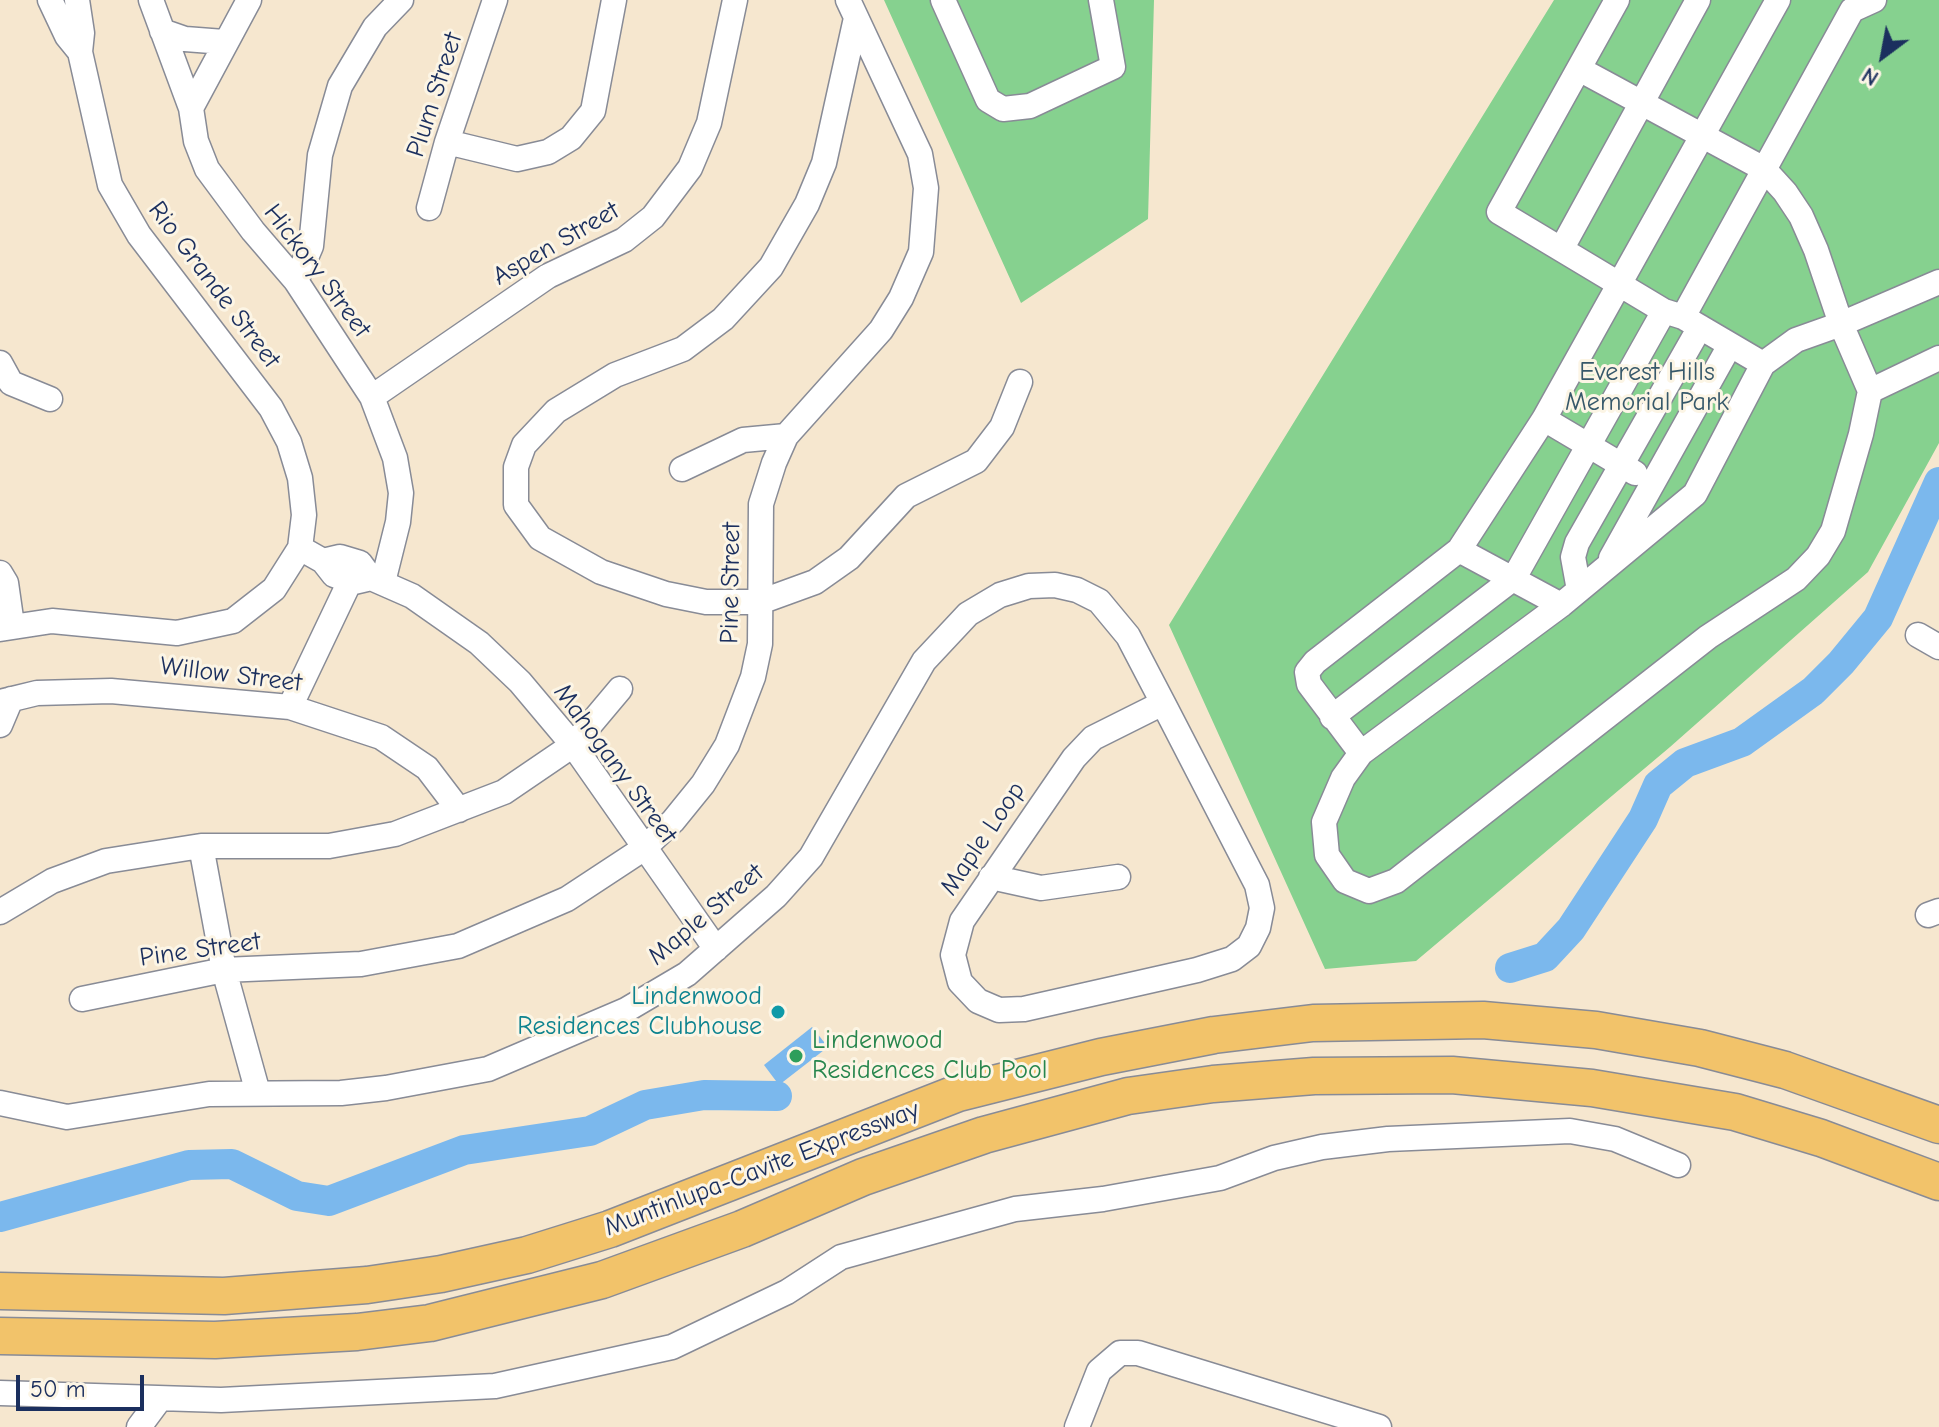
<!DOCTYPE html>
<style>
body{margin:0}
#map{position:relative;width:1939px;height:1427px;overflow:hidden;background:#f6e7cf;font-family:"Comic Neue",sans-serif}
canvas{display:block}
.north{position:absolute;left:1843px;top:16px;width:80px;height:80px;-webkit-text-stroke:6px #fcf5e5;paint-order:stroke;rotate:212deg;font-size:22px;font-weight:700;line-height:32px;text-align:center;color:#1b2f5e}
.north::after{content:'';display:block;margin:auto;width:28px;height:36px;background:#1b2f5e;clip-path:polygon(50% 0,100% 100%,50% 72%,0 100%)}
.scale{position:absolute;left:16px;top:1375px;width:128px;height:36px;box-sizing:border-box;border:4px solid #1b2f5e;border-top:0;padding-left:10px;font-size:24px;line-height:28px;white-space:nowrap;color:#1b2f5e;-webkit-text-stroke:6px #fcf5e5;paint-order:stroke}
</style>
<div id="map">
<canvas width="1939" height="1427"></canvas>
<div class="north">N</div>
<div class="scale">50 m</div>
</div>
<script>
const g = document.querySelector('canvas').getContext('2d');
g.lineJoin = 'round';
function paint(path, color) { g.fillStyle = color; g.fill(path, 'evenodd'); }
const poly = rows => new Path2D(rows.map(r => 'M' + r).join(''));
function strokePath(path, color, width, dash) { g.strokeStyle = color; g.lineWidth = width; g.lineCap = dash ? 'butt' : 'round'; g.setLineDash(dash || []); g.stroke(path); }
function drawText(font, color, halo, rows, align = 'center') {
  g.font = font + ' "Comic Neue",sans-serif'; g.lineWidth = 6; g.setLineDash([]); g.textBaseline = 'middle'; g.strokeStyle = halo; g.fillStyle = color; for (const [text, x, y, turn = 0] of rows) {
    g.save(); g.translate(x, y); g.rotate((+turn || 0) * Math.PI / 180); g.textAlign = isNaN(turn) ? turn : align; if (halo) g.strokeText(text, 0, 0); g.fillText(text, 0, 0); g.restore();
  }
}
const green = poly([
 [884,0,1154,0,1148,219,1021,303],
 [1554,0,1939,0,1939,443,1868,572,1670,747,1416,961,1325,969,1169,625]
]);
const water = poly([
 [812,1027,828,1047,779,1085,764,1065]
]);
const river = poly([
 [1510,968,1545,957,1571,929,1643,819,1658,785,1685,763,1742,742,1813,691,1841,663,1878,618,1939,482],
 [0,1217,189,1165,232,1164,297,1196,329,1201,464,1150,590,1131,645,1105,704,1095,777,1096]
]);
const minor = poly([
 [50,0,67,36,80,52],
 [151,0,191,108,196,141,207,169,253,231,296,281,372,397,395,458,401,493,398,522,383,582],
 [943,0,988,100,1003,109,1030,106,1113,67,1101,0],
 [1617,0,1499,212,1664,311,1683,317,1763,364],
 [856,18,824,163,807,204,771,267,723,319,683,349,615,375,556,411,524,445,516,467,516,505,540,538,601,572,666,594,706,602,760,602,815,582,849,558,906,496,976,461,1002,427,1020,382],
 [162,31,185,39,224,42],
 [1579,69,1764,169,1785,192,1801,216,1816,250,1841,324,1870,391,1861,434,1833,531,1818,556,1796,579,1708,637,1396,881,1369,891,1345,881,1327,855,1324,822,1343,778,1361,753,1561,605,1695,494,1763,364,1796,340,1841,324,1939,282],
 [191,108,249,0],
 [447,142,517,159,548,152,571,138,593,111,614,0],
 [429,208,447,142,495,0],
 [1562,248,1698,0],
 [296,281,311,246,320,155,340,86,375,27,401,0],
 [1683,317,1852,10,1874,0],
 [0,363,11,383,50,399],
 [1870,391,1939,358],
 [372,397,548,276,624,240,653,217,690,168,709,123,735,0],
 [1544,419,1635,473],
 [682,469,743,440,786,436],
 [300,548,323,561,334,575,354,582,371,578,412,596,479,643,520,682,573,745,716,949],
 [1459,550,1561,605],
 [1611,558,1730,345],
 [323,561,340,557,360,563,371,578],
 [0,573,6,583,12,625],
 [1579,590,1573,557,1577,543,1700,327],
 [0,629,52,621,177,633,233,621,274,589,300,548,304,515,300,478,289,442,271,408,139,235,110,185,80,52,82,33,77,0],
 [1918,635,1939,647],
 [0,702,37,693,111,691,290,707,381,737,427,768,459,810],
 [1163,703,1257,885,1262,908,1258,928,1249,946,1232,959,1197,970,1024,1009,999,1010,978,1001,960,982,953,955,962,921,1074,758,1093,738,1163,703],
 [290,707,350,581],
 [1332,717,1514,578,1664,311],
 [0,725,11,699],
 [1361,753,1309,684,1307,672,1315,662,1459,550,1544,419,1778,0],
 [201,846,224,970,258,1093],
 [991,877,1041,888,1118,877],
 [0,912,52,881,106,861,201,846,329,846,395,834,504,792,573,745,620,689],
 [1928,915,1939,911],
 [82,999,224,970,361,964,458,946,567,899,643,849,673,821,703,784,727,745,753,677,760,644,761,504,774,463,786,436,881,330,901,298,921,252,926,188,920,154,848,0],
 [0,1103,67,1117,209,1094,341,1093,386,1088,488,1069,626,1010,687,974,776,896,811,857,924,661,968,614,1000,595,1029,586,1055,585,1077,590,1099,601,1128,636,1163,703],
 [0,1393,221,1400,495,1386,672,1347,787,1292,841,1257,1015,1209,1103,1199,1220,1178,1274,1158,1322,1147,1388,1139,1570,1131,1615,1139,1678,1165],
 [139,1427,159,1400],
 [1077,1427,1099,1371,1120,1353,1138,1353,1379,1427]
]);
const highway = poly([
 [0,1291,224,1296,367,1285,441,1274,527,1255,610,1229,958,1093,1101,1057,1214,1035,1313,1023,1483,1020,1596,1030,1700,1048,1785,1070,1939,1125],
 [0,1336,215,1340,357,1332,430,1323,602,1280,742,1229,863,1177,984,1135,1128,1096,1213,1084,1314,1076,1452,1075,1592,1088,1735,1112,1821,1138,1939,1182]
]);
const markers = [
 [778,1012,8,"#0f9aa8"],
 [796,1056,8,"#2e9e5b"]
];
const streetNames = [
 ["Plum Street",435,95,-72],
 ["Aspen Street",556,244,-30],
 ["Hickory Street",317,271,53],
 ["Rio Grande Street",214,285,53],
 ["Pine Street",731,583,-89],
 ["Willow Street",231,675,7],
 ["Mahogany Street",615,764,54],
 ["Maple Loop",983,839,-56],
 ["Maple Street",706,915,-40],
 ["Pine Street",200,950,-8],
 ["Muntinlupa-Cavite Expressway",762,1169,-21]
];
const parkNames = [
 ["Everest Hills",1647,373],
 ["Memorial Park",1647,403]
];
const cultureNames = [
 ["Lindenwood",762,997],
 ["Residences Clubhouse",762,1027]
];
const leisureNames = [
 ["Lindenwood",812,1041],
 ["Residences Club Pool",812,1071]
];
paint(green, '#86d18f');
paint(water, '#7bb8ed');
strokePath(river, '#7bb8ed', 30);
strokePath(minor, '#888b96', 27);
strokePath(highway, '#888b96', 39);
strokePath(minor, '#fff', 24);
strokePath(highway, '#f2c36a', 36);
for (const [x, y, r, color] of markers) { const dot = new Path2D(); dot.arc(x, y, r, 0, 2 * Math.PI); g.fillStyle = color; g.fill(dot); strokePath(dot, '#fcf5e5', 3); }
drawText('26px', '#1b2f5e', '#fcf5e5', streetNames);
drawText('26px', '#36586a', '#fcf5e5', parkNames);
drawText('26px', '#0d838f', '#fcf5e5', cultureNames, 'right');
drawText('26px', '#27864d', '#fcf5e5', leisureNames, 'left');
</script>
